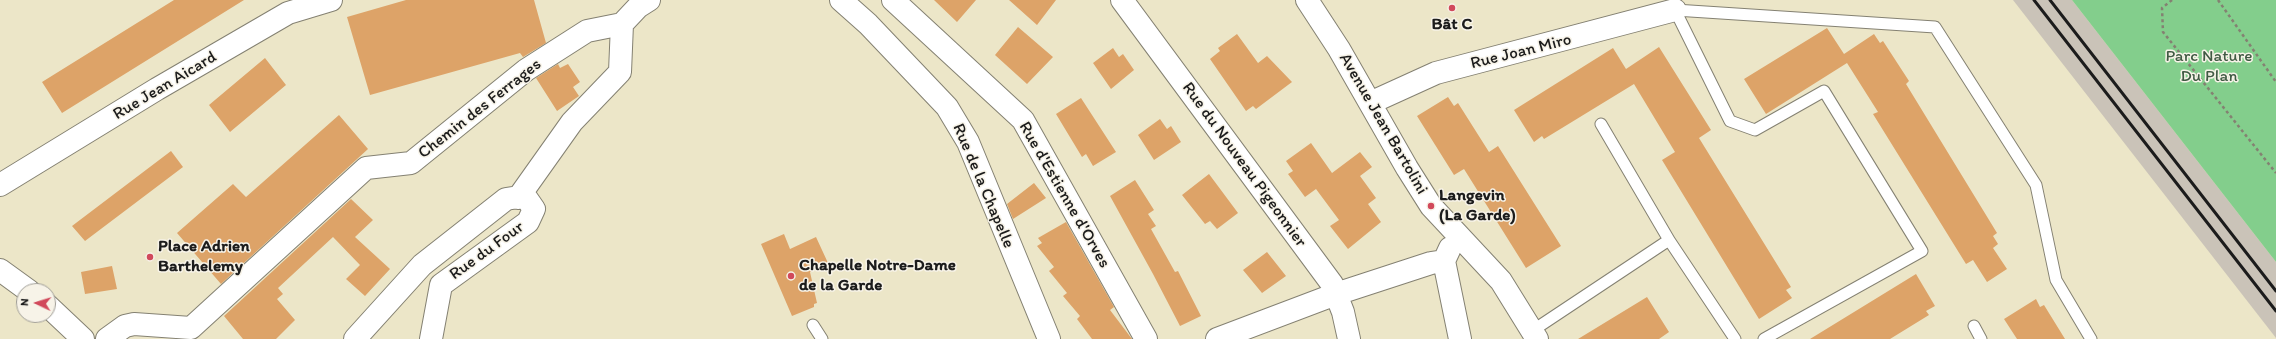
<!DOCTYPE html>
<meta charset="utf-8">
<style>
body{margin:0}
#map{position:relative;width:2276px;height:339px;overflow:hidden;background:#ece6c8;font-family:Itim,sans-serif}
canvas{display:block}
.north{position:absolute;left:16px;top:283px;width:40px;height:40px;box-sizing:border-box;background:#f7f3e8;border:1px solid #9f9d96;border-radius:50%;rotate:274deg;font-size:11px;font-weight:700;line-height:16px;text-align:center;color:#1c1c1c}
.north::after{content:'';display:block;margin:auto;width:14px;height:18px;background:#d1495b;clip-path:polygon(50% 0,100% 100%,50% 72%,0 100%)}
</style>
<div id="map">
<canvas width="2276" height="339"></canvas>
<div class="north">N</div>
</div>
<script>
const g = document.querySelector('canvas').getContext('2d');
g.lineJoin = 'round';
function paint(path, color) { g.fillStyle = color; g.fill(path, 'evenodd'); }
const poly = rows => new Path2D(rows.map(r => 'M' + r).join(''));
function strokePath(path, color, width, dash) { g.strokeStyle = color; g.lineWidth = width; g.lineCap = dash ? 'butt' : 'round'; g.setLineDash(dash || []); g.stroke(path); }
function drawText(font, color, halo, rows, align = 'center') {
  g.font = font + ' Itim,sans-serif'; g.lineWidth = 3; g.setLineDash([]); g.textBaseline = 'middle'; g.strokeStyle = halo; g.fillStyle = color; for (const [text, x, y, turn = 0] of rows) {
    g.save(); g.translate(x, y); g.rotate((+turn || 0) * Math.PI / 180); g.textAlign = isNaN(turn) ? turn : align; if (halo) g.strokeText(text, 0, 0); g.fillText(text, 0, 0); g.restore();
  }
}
const industrial = poly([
 [2013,0,2072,0,2276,262,2276,338]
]);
const green = poly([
 [2072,0,2276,0,2276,262]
]);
const building = poly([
 [174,0,244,0,62,113,42,82],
 [406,0,534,0,546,43,523,57,520,53,370,95,347,17],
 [934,0,976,0,957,22],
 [1009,0,1056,0,1037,25],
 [1018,27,1053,57,1027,84,995,55],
 [1827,28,1844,54,1874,34,1880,43,1883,41,1909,81,1906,84,1997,233,1993,236,1998,244,1993,248,2007,269,1987,282,1973,260,1966,264,1873,114,1878,112,1847,63,1766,114,1744,79],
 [1237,34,1258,63,1267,56,1292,82,1256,109,1253,106,1246,111,1210,59,1220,51,1218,48],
 [1659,47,1711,130,1699,138,1791,287,1786,290,1792,298,1759,319,1662,160,1675,152,1634,84,1544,139,1542,136,1534,142,1514,110,1613,48,1626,69],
 [1113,48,1119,57,1123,54,1134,70,1111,89,1093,63],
 [265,58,286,85,230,132,209,105],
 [558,64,560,68,568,64,580,82,573,87,579,96,557,111,536,78],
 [1448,97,1454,106,1458,103,1489,152,1498,146,1561,246,1526,268,1464,169,1454,175,1417,116],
 [1081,98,1116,152,1093,166,1086,154,1082,157,1056,114],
 [339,115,368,149,221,284,177,233,233,184,246,197],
 [1160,119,1167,129,1171,126,1181,142,1154,160,1138,135],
 [1311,143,1332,173,1360,152,1372,167,1360,176,1376,198,1368,204,1381,222,1348,249,1330,226,1339,220,1316,189,1305,197,1288,174,1293,171,1286,161],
 [171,151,183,167,85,241,72,226],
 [1209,174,1238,213,1217,229,1210,221,1205,224,1182,195],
 [1135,180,1154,210,1148,214,1156,226,1151,229,1175,272,1178,271,1201,316,1180,326,1153,274,1110,196],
 [1034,183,1046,198,1013,219,1007,204],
 [351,199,373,220,355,237,390,269,365,296,346,279,360,265,333,237,278,288,283,294,277,299,295,320,276,339,243,339,224,316],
 [1066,222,1114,307,1110,310,1132,339,1092,339,1077,319,1080,316,1063,296,1067,293,1049,271,1054,267,1037,246,1042,243,1038,238],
 [784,234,790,249,816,237,828,263,810,272,817,303,814,304,814,307,792,316,761,244],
 [1267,252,1286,276,1262,293,1243,270],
 [112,266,117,289,85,294,81,272],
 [1916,274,1935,306,1926,311,1929,315,1890,339,1810,339],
 [1647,297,1669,332,1659,339,1578,339],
 [2036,299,2040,307,2044,305,2065,339,2017,339,2004,319]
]);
const path = poly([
 [2172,0,2162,8,2163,32,2276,173],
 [2218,0,2276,82]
]);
const service = poly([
 [1673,6,1730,121,1755,130,1824,91,1922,251,1764,339],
 [1675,10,1935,27,2036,185,2056,280,2091,339],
 [1669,240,1735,339],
 [813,325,822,339],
 [1974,326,1981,339],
 [1532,331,1669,240,1601,124]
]);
const minor = poly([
 [841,0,868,24,947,107,968,142,1049,339],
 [893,0,1023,120,1146,339],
 [1122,0,1332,284,1343,312,1349,339],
 [1307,0,1339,49,1407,168,1431,206,1501,281,1537,339],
 [1370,103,1436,73,1675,10],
 [0,185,157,89,288,13,331,0],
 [518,198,572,122,620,72,622,24],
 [1450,248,1444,261,1460,339],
 [107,339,125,326,134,324,191,328,366,168,411,163,526,70,587,31,622,24,638,7,649,0],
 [355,339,422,265,506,199,525,196,534,209,528,222,441,285,431,339],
 [1217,339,1336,294,1431,263,1444,261]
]);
const tertiary = poly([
 [0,270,29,291],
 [48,306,83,339]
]);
const rail = poly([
 [2034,0,2276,311],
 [2050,0,2276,291]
]);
const markers = [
 [1452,8,4,"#d1495b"],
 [1431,206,4,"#d1495b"],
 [150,257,4,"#d1495b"],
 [791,276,4,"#d1495b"]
];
const poiNames = [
 ["Bât C",1452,25,"center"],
 ["Langevin",1439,196],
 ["(La Garde)",1439,216],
 ["Place Adrien",158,247],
 ["Barthelemy",158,267],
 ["Chapelle Notre-Dame",799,266],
 ["de la Garde",799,286]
];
const streetNames = [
 ["Rue Joan Miro",1521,52,-14],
 ["Rue Jean Aicard",165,86,-31],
 ["Chemin des Ferrages",480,109,-38],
 ["Avenue Jean Bartolini",1383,124,60],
 ["Rue du Nouveau Pigeonnier",1244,165,54],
 ["Rue de la Chapelle",983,186,67],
 ["Rue d'Estienne d'Orves",1064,195,60],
 ["Rue du Four",487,251,-36]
];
const parkNames = [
 ["Parc Nature",2209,57],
 ["Du Plan",2209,77]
];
paint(industrial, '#cac3b8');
paint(green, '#83ce8c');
paint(building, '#dda368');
strokePath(service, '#848172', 13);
strokePath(minor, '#848172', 24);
strokePath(tertiary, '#848172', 24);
strokePath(path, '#848172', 2.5, [3, 3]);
strokePath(service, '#fff', 11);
strokePath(minor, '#fff', 22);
strokePath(tertiary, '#fff', 22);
strokePath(rail, '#1c1c1c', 3);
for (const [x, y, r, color] of markers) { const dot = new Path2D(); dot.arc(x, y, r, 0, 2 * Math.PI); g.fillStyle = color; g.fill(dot); strokePath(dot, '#f7f3e8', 1.5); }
drawText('bold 17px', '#1c1c1c', '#f7f3e8', poiNames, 'left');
drawText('17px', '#1c1c1c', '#f7f3e8', streetNames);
drawText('17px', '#405a43', '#f7f3e8', parkNames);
</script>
